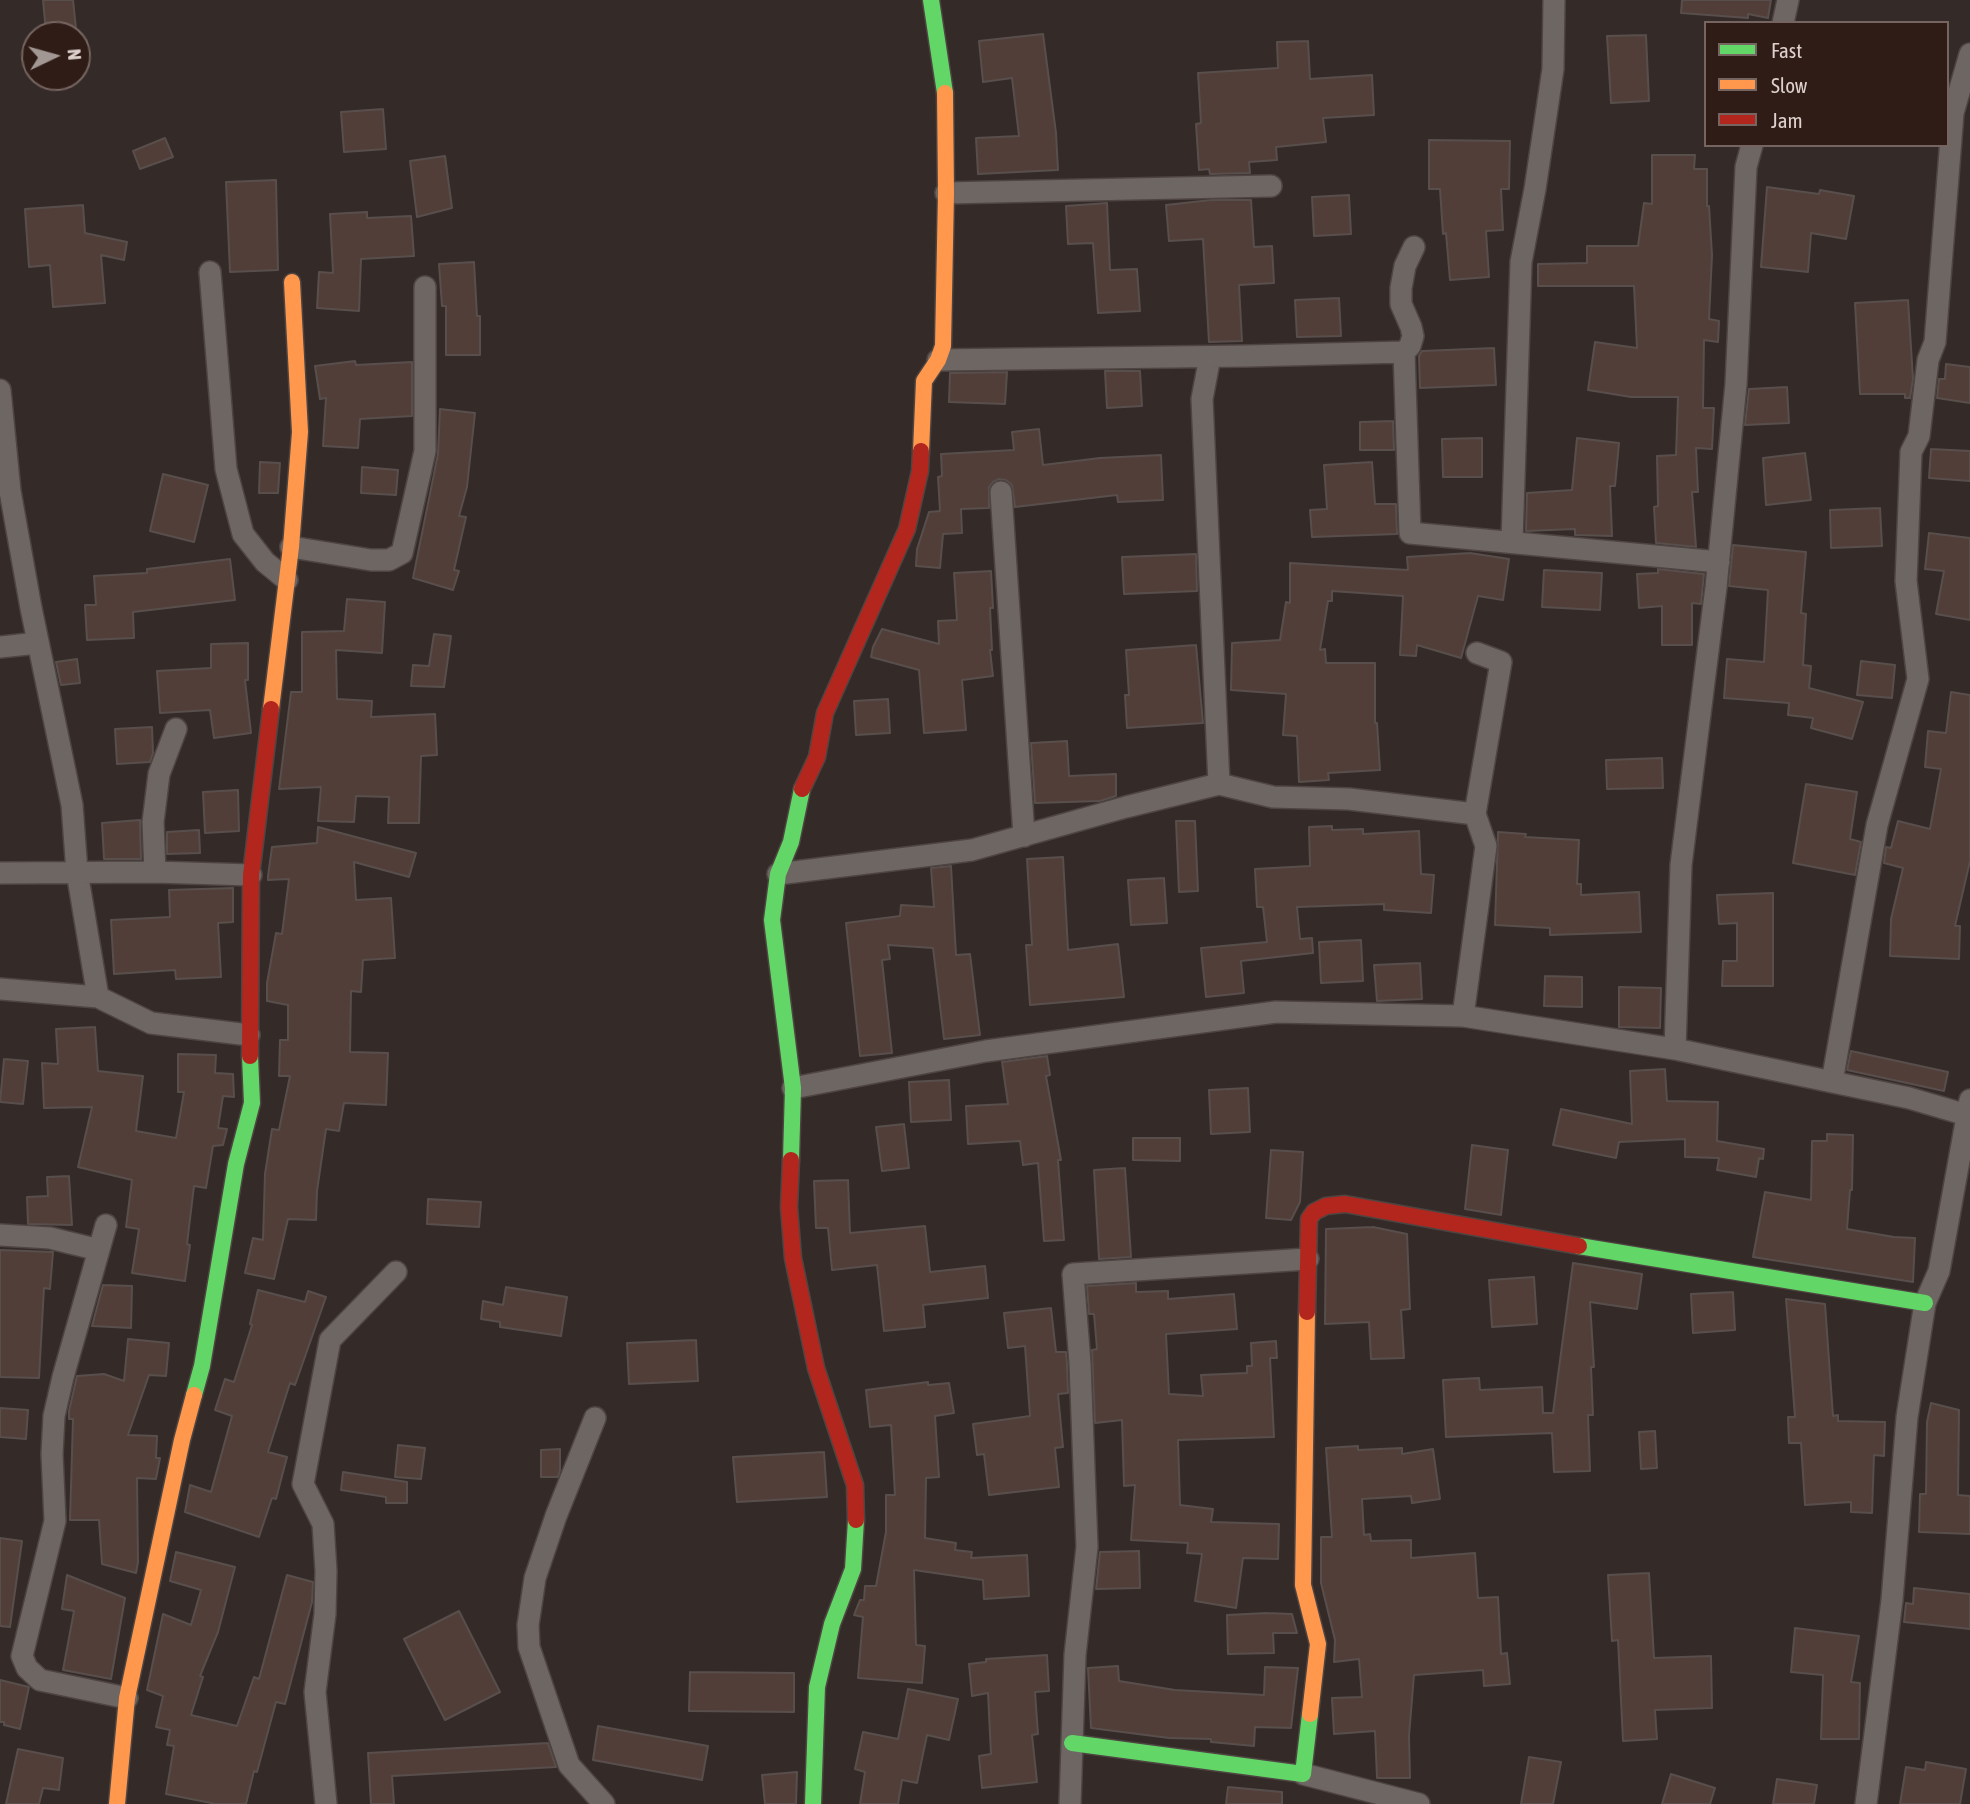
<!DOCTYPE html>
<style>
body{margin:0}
#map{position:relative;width:1970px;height:1804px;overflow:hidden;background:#342a27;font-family:"Asap Condensed",sans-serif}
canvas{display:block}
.legend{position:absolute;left:1704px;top:21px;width:245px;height:126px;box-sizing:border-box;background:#2f1c17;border:2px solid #756460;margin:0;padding:9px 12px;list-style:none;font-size:21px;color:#ded1cd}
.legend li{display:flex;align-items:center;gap:14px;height:35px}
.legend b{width:35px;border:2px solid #756460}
.north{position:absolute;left:21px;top:21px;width:70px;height:70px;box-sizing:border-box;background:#2f1c17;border:2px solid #756460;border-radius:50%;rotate:85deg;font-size:19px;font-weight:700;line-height:28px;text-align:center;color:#ded1cd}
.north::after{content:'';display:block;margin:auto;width:24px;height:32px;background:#a29793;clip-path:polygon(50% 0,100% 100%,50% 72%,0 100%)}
</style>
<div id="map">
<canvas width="1970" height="1804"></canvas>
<ul class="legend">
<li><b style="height:9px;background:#63d668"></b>Fast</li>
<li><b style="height:9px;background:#ff974d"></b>Slow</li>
<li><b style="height:9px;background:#b3261e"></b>Jam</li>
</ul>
<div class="north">N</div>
</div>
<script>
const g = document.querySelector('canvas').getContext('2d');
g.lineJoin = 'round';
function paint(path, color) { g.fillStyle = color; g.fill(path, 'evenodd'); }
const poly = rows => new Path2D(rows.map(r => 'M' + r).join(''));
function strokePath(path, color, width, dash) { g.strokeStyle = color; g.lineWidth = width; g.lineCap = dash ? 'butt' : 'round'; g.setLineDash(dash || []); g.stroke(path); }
const building = poly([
 [43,0,73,0,76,29,46,32,43,0],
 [1682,0,1771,0,1768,18,1748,14,1748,18,1681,13,1682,0],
 [1043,34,1056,133,1058,170,978,174,976,138,1019,136,1012,78,983,82,979,41,1043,34],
 [1646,35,1649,101,1611,103,1607,36,1646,35],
 [1308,41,1310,79,1372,75,1374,115,1323,118,1326,142,1276,147,1277,160,1249,162,1250,173,1210,174,1209,169,1199,170,1196,124,1201,123,1198,73,1278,68,1277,42,1308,41],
 [383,109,386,149,344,152,341,112,383,109],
 [165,138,173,157,140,169,133,151,165,138],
 [1429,140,1510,141,1509,189,1501,189,1503,230,1486,231,1489,277,1450,280,1446,233,1443,234,1440,189,1429,189,1429,140],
 [1652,155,1695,155,1694,169,1707,169,1707,206,1709,206,1712,255,1709,319,1719,321,1718,342,1704,340,1703,408,1714,408,1712,449,1696,448,1698,492,1692,492,1696,547,1656,543,1654,507,1658,506,1657,456,1676,455,1678,397,1631,397,1588,390,1595,342,1637,348,1634,286,1538,286,1538,264,1587,263,1587,246,1638,246,1644,203,1652,204,1652,155],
 [445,156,452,208,417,217,410,161,445,156],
 [276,180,278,270,230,272,226,182,276,180],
 [1767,187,1819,194,1820,190,1854,196,1846,239,1811,233,1808,272,1761,267,1767,187],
 [1349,195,1351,234,1314,236,1312,197,1349,195],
 [1211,200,1251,200,1254,247,1272,246,1274,283,1239,285,1242,341,1209,342,1203,239,1169,241,1166,205,1211,200],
 [1107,203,1110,270,1137,269,1140,311,1098,313,1093,243,1068,244,1066,206,1107,203],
 [83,205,85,233,127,242,124,260,101,255,105,303,53,307,50,265,29,267,25,209,83,205],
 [367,212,367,218,411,216,414,256,361,259,359,311,317,308,319,272,333,273,330,214,367,212],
 [474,262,477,316,480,316,480,355,446,355,446,306,442,306,439,264,474,262],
 [1339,298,1341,336,1297,337,1295,300,1339,298],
 [1908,300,1913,379,1910,398,1905,398,1905,394,1860,394,1855,303,1908,300],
 [1494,348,1496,385,1420,388,1419,356,1422,351,1494,348],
 [355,361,356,365,412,362,412,416,360,419,358,448,323,446,326,398,320,399,315,366,355,361],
 [1946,364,1970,367,1970,403,1937,398,1939,379,1945,379,1946,364],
 [1105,371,1140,371,1142,406,1107,408,1105,371],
 [1007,372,1005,404,949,402,950,373,1007,372],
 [1787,387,1789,423,1745,425,1749,389,1787,387],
 [440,409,475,413,467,487,459,516,466,517,454,570,459,571,453,590,413,578,438,454,440,409],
 [1393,421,1394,450,1360,450,1360,422,1393,421],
 [1039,429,1043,465,1100,458,1161,455,1163,500,1118,502,1117,495,1015,507,1012,485,1006,480,999,479,993,482,989,487,989,508,961,509,962,533,943,534,940,568,916,566,917,549,929,512,940,511,938,477,942,476,941,454,1014,450,1012,432,1039,429],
 [1482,438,1482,477,1443,477,1442,439,1482,438],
 [1577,438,1619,443,1615,486,1610,486,1612,536,1575,535,1575,529,1526,531,1527,493,1572,490,1577,438],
 [1931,449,1970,451,1970,481,1929,478,1931,449],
 [1805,453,1811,500,1766,505,1763,458,1805,453],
 [260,462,280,463,278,493,259,493,260,462],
 [1372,462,1375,504,1396,504,1397,534,1312,537,1310,510,1327,509,1324,465,1372,462],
 [362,467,398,470,396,495,361,493,362,467],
 [163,474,208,485,194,542,150,531,163,474],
 [1880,508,1882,546,1831,548,1830,510,1880,508],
 [1929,533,1970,538,1970,620,1936,614,1944,571,1925,569,1929,533],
 [1733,545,1806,552,1801,613,1806,614,1803,665,1811,666,1809,688,1863,702,1852,739,1811,728,1813,718,1788,715,1789,703,1724,698,1727,659,1764,662,1768,590,1729,586,1733,545],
 [1470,553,1509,559,1503,600,1478,596,1461,658,1417,645,1416,656,1400,655,1403,596,1332,591,1332,601,1328,601,1320,650,1325,649,1326,663,1375,663,1375,723,1377,723,1380,770,1328,773,1329,780,1299,782,1297,736,1283,735,1286,694,1231,690,1232,643,1280,640,1286,602,1290,603,1290,563,1408,570,1407,557,1470,553],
 [1196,554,1197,591,1124,594,1122,557,1196,554],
 [230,559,235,600,133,612,134,638,87,640,85,605,96,605,94,576,147,573,147,569,230,559],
 [1658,569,1704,574,1701,604,1692,603,1692,645,1662,645,1662,606,1639,608,1637,574,1658,573,1658,569],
 [1544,570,1602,573,1600,610,1542,607,1544,570],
 [991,571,993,608,990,608,992,650,990,650,993,676,962,680,966,730,924,733,919,670,871,657,873,647,882,629,939,644,938,621,957,620,954,573,991,571],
 [347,599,385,602,382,653,336,650,337,699,372,701,371,717,435,714,437,755,421,756,419,823,388,823,389,797,356,796,354,822,318,821,321,787,279,789,291,692,302,692,302,632,344,631,347,599],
 [434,634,451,636,444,687,411,686,413,665,429,666,434,634],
 [248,643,248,680,245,680,251,733,214,738,210,710,160,713,157,671,211,668,211,644,248,643],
 [1196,645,1203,723,1127,728,1125,695,1129,695,1126,650,1196,645],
 [77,659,80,683,61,685,56,662,77,659],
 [1861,661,1895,665,1892,698,1857,695,1861,661],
 [1951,692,1970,695,1970,861,1955,926,1960,926,1959,959,1890,956,1891,919,1903,868,1884,863,1886,847,1891,848,1898,821,1930,829,1941,769,1925,767,1928,731,1946,733,1951,692],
 [888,699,890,733,856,735,854,701,888,699],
 [152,727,153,753,150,762,117,764,115,729,152,727],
 [1067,741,1069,776,1116,774,1116,796,1100,801,1035,803,1031,743,1067,741],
 [1662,758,1663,788,1607,789,1606,760,1662,758],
 [1806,784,1857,792,1850,839,1861,842,1855,875,1793,863,1806,784],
 [238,790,239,831,205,833,203,792,238,790],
 [140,820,141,859,104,859,102,823,140,820],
 [1176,821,1195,821,1198,891,1179,892,1176,821],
 [1332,826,1332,830,1363,829,1363,834,1419,831,1421,874,1434,875,1431,913,1384,910,1384,904,1297,907,1300,939,1312,938,1313,953,1241,961,1244,993,1206,997,1201,948,1267,942,1263,907,1257,907,1255,869,1310,866,1309,827,1332,826],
 [318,827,416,853,409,877,354,862,356,900,391,898,395,958,363,960,361,992,351,991,350,1052,388,1053,386,1105,344,1103,339,1131,326,1129,317,1191,316,1220,288,1219,274,1279,245,1273,253,1238,263,1240,265,1174,272,1129,279,1130,290,1076,279,1076,280,1040,288,1040,288,1005,267,1001,267,983,276,933,282,934,289,879,268,880,268,876,272,847,317,843,318,827],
 [199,830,200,853,167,854,167,832,199,830],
 [1498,832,1526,834,1525,837,1579,840,1577,884,1581,884,1581,895,1639,892,1641,932,1550,935,1550,928,1495,925,1498,832],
 [1063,857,1068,950,1118,944,1124,997,1030,1005,1026,945,1032,945,1027,859,1063,857],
 [951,866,956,955,970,954,980,1035,944,1039,933,948,888,945,890,959,882,960,892,1053,860,1056,846,923,900,916,901,905,934,907,931,868,951,866],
 [1164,878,1167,923,1131,925,1128,880,1164,878],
 [233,888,233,922,218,923,221,977,176,979,175,970,114,974,111,920,170,917,169,890,233,888],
 [1773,893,1773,986,1722,986,1723,961,1737,961,1737,923,1719,924,1717,895,1773,893],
 [1361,940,1363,981,1321,983,1319,942,1361,940],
 [1420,963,1422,999,1377,1001,1374,965,1420,963],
 [1545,976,1582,977,1582,1007,1544,1006,1545,976],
 [1619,987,1661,988,1660,1028,1619,1027,1619,987],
 [95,1027,98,1071,143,1076,136,1131,176,1138,184,1092,178,1092,178,1054,216,1055,215,1073,233,1074,234,1097,223,1096,218,1128,227,1129,223,1145,213,1146,206,1188,194,1186,187,1244,190,1245,185,1281,132,1273,139,1229,126,1227,132,1180,78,1167,92,1107,44,1108,42,1063,58,1064,56,1029,95,1027],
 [1851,1051,1948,1072,1944,1091,1847,1070,1851,1051],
 [1047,1056,1050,1075,1046,1076,1061,1160,1058,1160,1064,1240,1044,1241,1038,1163,1023,1165,1020,1141,968,1144,966,1106,1008,1104,1002,1062,1047,1056],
 [4,1059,28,1061,23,1104,0,1102,4,1059],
 [1665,1069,1667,1101,1718,1102,1717,1141,1764,1149,1763,1159,1759,1158,1756,1177,1717,1170,1719,1158,1685,1157,1685,1139,1619,1142,1616,1158,1553,1145,1561,1109,1632,1124,1630,1071,1665,1069],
 [949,1080,951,1120,911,1122,909,1082,949,1080],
 [1248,1088,1250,1132,1211,1134,1209,1090,1248,1088],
 [904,1124,909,1168,882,1171,876,1127,904,1124],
 [1827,1134,1853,1135,1852,1190,1850,1190,1847,1229,1894,1237,1915,1238,1913,1282,1753,1257,1765,1192,1811,1200,1812,1141,1827,1141,1827,1134],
 [1133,1138,1180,1138,1180,1161,1133,1160,1133,1138],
 [1472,1145,1508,1150,1501,1215,1465,1209,1472,1145],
 [1271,1150,1303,1152,1300,1202,1291,1220,1266,1218,1271,1150],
 [1125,1168,1131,1257,1099,1259,1094,1170,1125,1168],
 [69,1176,72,1225,28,1224,27,1197,48,1196,47,1177,69,1176],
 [848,1180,850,1233,925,1226,930,1272,985,1266,988,1298,923,1305,925,1327,884,1331,877,1265,832,1270,828,1228,816,1228,814,1181,848,1180],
 [428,1199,481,1202,479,1227,427,1224,428,1199],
 [1373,1227,1407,1234,1410,1309,1401,1310,1404,1358,1371,1359,1369,1322,1325,1324,1326,1229,1373,1227],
 [0,1250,53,1252,50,1289,44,1288,39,1378,0,1377,0,1250],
 [1573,1263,1642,1274,1637,1309,1590,1302,1594,1367,1591,1367,1593,1415,1588,1415,1590,1471,1554,1472,1552,1433,1446,1437,1443,1380,1479,1378,1480,1390,1542,1387,1543,1413,1553,1413,1573,1263],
 [1534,1277,1537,1324,1492,1327,1489,1280,1534,1277],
 [1136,1283,1136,1292,1168,1291,1168,1299,1234,1294,1237,1329,1166,1334,1169,1394,1203,1396,1201,1375,1247,1373,1247,1366,1252,1366,1251,1343,1276,1341,1277,1358,1270,1358,1274,1437,1178,1440,1180,1505,1213,1509,1211,1522,1279,1524,1278,1559,1243,1558,1236,1608,1195,1601,1202,1554,1187,1553,1188,1543,1131,1540,1135,1485,1124,1486,1122,1420,1095,1423,1092,1350,1097,1349,1094,1314,1089,1314,1087,1286,1136,1283],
 [103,1285,132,1286,131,1328,92,1326,103,1285],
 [506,1287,567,1297,561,1336,500,1327,500,1322,481,1319,483,1301,503,1305,506,1287],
 [258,1290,305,1302,308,1291,326,1297,295,1385,290,1383,268,1452,287,1457,276,1499,272,1498,259,1537,185,1512,190,1485,211,1492,232,1416,215,1410,225,1379,234,1382,252,1325,250,1324,258,1290],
 [1733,1292,1735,1330,1693,1333,1691,1294,1733,1292],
 [1786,1299,1825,1304,1833,1416,1838,1415,1838,1421,1885,1422,1884,1456,1874,1455,1872,1513,1851,1512,1851,1502,1805,1505,1801,1443,1789,1443,1788,1417,1795,1417,1786,1299],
 [1051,1308,1056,1352,1066,1352,1067,1364,1068,1393,1058,1394,1063,1447,1055,1448,1059,1487,989,1495,984,1454,977,1455,973,1424,1030,1416,1025,1346,1008,1348,1004,1313,1051,1308],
 [128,1339,169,1343,166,1376,149,1375,128,1435,157,1436,156,1458,160,1458,156,1479,137,1478,138,1562,136,1573,102,1564,99,1520,70,1520,73,1419,69,1419,69,1411,77,1376,104,1374,124,1381,128,1339],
 [696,1340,698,1381,629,1384,627,1343,696,1340],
 [928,1382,928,1385,949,1383,954,1413,935,1416,939,1477,926,1478,925,1538,956,1543,955,1550,972,1552,971,1558,1027,1555,1029,1596,984,1599,983,1580,914,1570,916,1645,925,1646,922,1683,858,1678,863,1617,854,1615,860,1600,864,1600,865,1586,876,1586,886,1532,886,1495,895,1495,891,1425,870,1427,866,1390,928,1382],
 [1931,1403,1959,1410,1958,1495,1970,1496,1970,1534,1919,1532,1920,1494,1926,1494,1927,1422,1931,1403],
 [0,1408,28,1410,26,1439,0,1437,0,1408],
 [1655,1431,1657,1468,1641,1469,1639,1432,1655,1431],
 [398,1445,425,1448,421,1479,395,1477,398,1445],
 [1358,1446,1358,1450,1402,1448,1402,1454,1433,1449,1440,1499,1412,1503,1411,1496,1362,1499,1364,1535,1370,1534,1371,1541,1411,1540,1411,1558,1475,1553,1478,1598,1498,1597,1501,1654,1507,1653,1510,1684,1484,1686,1483,1670,1414,1675,1409,1736,1410,1778,1377,1778,1375,1731,1334,1734,1332,1698,1362,1697,1359,1659,1334,1662,1335,1640,1321,1583,1321,1537,1332,1537,1326,1448,1358,1446],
 [560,1449,560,1470,558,1477,541,1477,541,1450,560,1449],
 [824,1452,827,1497,737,1502,733,1457,824,1452],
 [343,1472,407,1482,407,1503,386,1503,386,1497,341,1490,343,1472],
 [0,1538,22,1541,10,1627,0,1626,0,1538],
 [1139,1551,1140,1588,1096,1589,1100,1552,1139,1551],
 [176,1552,235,1567,218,1632,200,1676,203,1677,191,1715,237,1726,254,1677,259,1679,287,1575,313,1582,312,1602,285,1704,276,1702,257,1772,254,1771,246,1804,216,1804,166,1794,174,1746,167,1745,170,1730,156,1727,163,1696,147,1690,163,1614,191,1625,201,1590,170,1581,176,1552],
 [1649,1573,1654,1658,1711,1656,1712,1708,1655,1710,1657,1739,1623,1741,1618,1640,1612,1641,1608,1575,1649,1573],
 [67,1575,125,1598,111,1679,63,1670,74,1611,62,1609,67,1575],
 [1914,1588,1970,1594,1970,1629,1904,1622,1906,1603,1913,1604,1914,1588],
 [459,1611,500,1692,445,1720,404,1639,459,1611],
 [1267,1613,1292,1614,1297,1633,1273,1633,1274,1653,1228,1654,1227,1615,1267,1613],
 [1795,1628,1859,1636,1851,1682,1860,1683,1859,1739,1821,1739,1823,1675,1791,1672,1795,1628],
 [1047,1655,1049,1691,1035,1692,1038,1734,1032,1735,1037,1782,982,1788,979,1756,991,1754,988,1693,972,1696,969,1664,986,1662,986,1659,1047,1655],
 [1118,1666,1119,1681,1175,1690,1264,1695,1265,1667,1298,1668,1291,1728,1255,1727,1254,1746,1211,1742,1211,1739,1169,1738,1091,1728,1088,1668,1118,1666],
 [690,1672,794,1673,794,1712,689,1711,690,1672],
 [0,1680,29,1687,20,1729,4,1725,4,1722,0,1722,0,1680],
 [908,1689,958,1699,949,1740,927,1735,917,1783,902,1780,898,1804,860,1804,865,1772,855,1769,863,1732,898,1739,908,1689],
 [598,1726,708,1746,702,1780,593,1760,598,1726],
 [548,1743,556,1767,392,1776,394,1804,371,1804,368,1753,548,1743],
 [18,1749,63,1758,59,1790,43,1788,39,1804,6,1804,18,1749],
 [1529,1757,1561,1762,1553,1804,1521,1804,1529,1757],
 [1926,1762,1966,1769,1960,1804,1900,1804,1906,1767,1925,1770,1926,1762],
 [797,1772,796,1804,765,1804,762,1775,797,1772],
 [1671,1774,1715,1788,1710,1804,1662,1804,1671,1774],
 [1777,1779,1817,1785,1814,1804,1773,1804,1777,1779],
 [1228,1787,1282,1792,1282,1804,1226,1804,1228,1787]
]);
const street = poly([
 [1783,23,1788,0],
 [946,193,1271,186],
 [210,272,226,469,243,534,265,562,287,580],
 [1404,352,1410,533,1719,562],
 [1210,357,1202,399,1219,784,1273,797,1349,799,1475,814,1486,846,1463,1016],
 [938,360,1247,356,1404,352,1410,346,1413,336,1411,327,1401,304,1401,288,1405,266,1414,247],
 [0,390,10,491,31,608,72,805,77,872,98,997],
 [1001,492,1024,836],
 [1512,541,1521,262,1535,189,1553,69,1554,0],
 [291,547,371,560,389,560,402,553,425,451,425,287],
 [0,647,38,643],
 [1475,814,1501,662,1477,653],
 [155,872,153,822,159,774,176,729],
 [0,873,155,872,251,875],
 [778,874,972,850,1126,807,1219,784],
 [0,989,98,997,151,1023,249,1035],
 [1675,1049,1681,865,1716,587,1736,384,1746,167,1752,145],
 [1832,1082,1877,825,1918,679,1906,581,1911,452,1919,436,1928,360,1935,342,1953,113,1970,54],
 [793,1088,986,1051,1276,1012,1463,1016,1675,1049,1909,1098,1970,1116],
 [106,1225,63,1377,54,1416,52,1454,55,1521,22,1656,27,1668,40,1680,127,1698],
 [0,1235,50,1238,99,1250],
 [595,1418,556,1516,535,1578,528,1625,529,1647,569,1765,604,1804],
 [1303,1774,1419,1804],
 [326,1804,315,1692,325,1614,326,1571,323,1524,303,1484,330,1340,396,1272],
 [1070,1804,1075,1655,1087,1547,1080,1363,1073,1274,1308,1259],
 [1866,1804,1892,1600,1907,1417,1925,1303,1939,1271,1970,1100]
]);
const fast = poly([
 [931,0,945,93],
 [791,1160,793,1088,772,920,778,874,791,842,802,789],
 [1579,1246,1925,1303],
 [194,1395,202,1366,236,1164,252,1103,250,1056],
 [1072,1743,1303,1774,1310,1714],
 [813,1804,817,1687,832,1624,853,1569,856,1520]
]);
const slow = poly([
 [921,451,924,381,938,360,943,346,946,193,945,93],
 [271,709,291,547,300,432,292,282],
 [1307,1312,1303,1585,1318,1644,1310,1714],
 [117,1804,127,1698,182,1440,194,1395]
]);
const jam = poly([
 [802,789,817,757,825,713,907,529,920,471,921,451],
 [250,1056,251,875,271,709],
 [791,1160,789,1207,793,1258,816,1368,855,1485,856,1520],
 [1307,1312,1309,1219,1314,1212,1326,1206,1345,1204,1579,1246]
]);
paint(building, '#523e39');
strokePath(building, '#584f4c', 2);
strokePath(street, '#4e4542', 24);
strokePath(fast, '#4e4542', 19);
strokePath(slow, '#4e4542', 19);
strokePath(jam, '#4e4542', 19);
strokePath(street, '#6e6663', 21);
strokePath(fast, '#63d668', 16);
strokePath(slow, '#ff974d', 16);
strokePath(jam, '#b3261e', 16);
</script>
